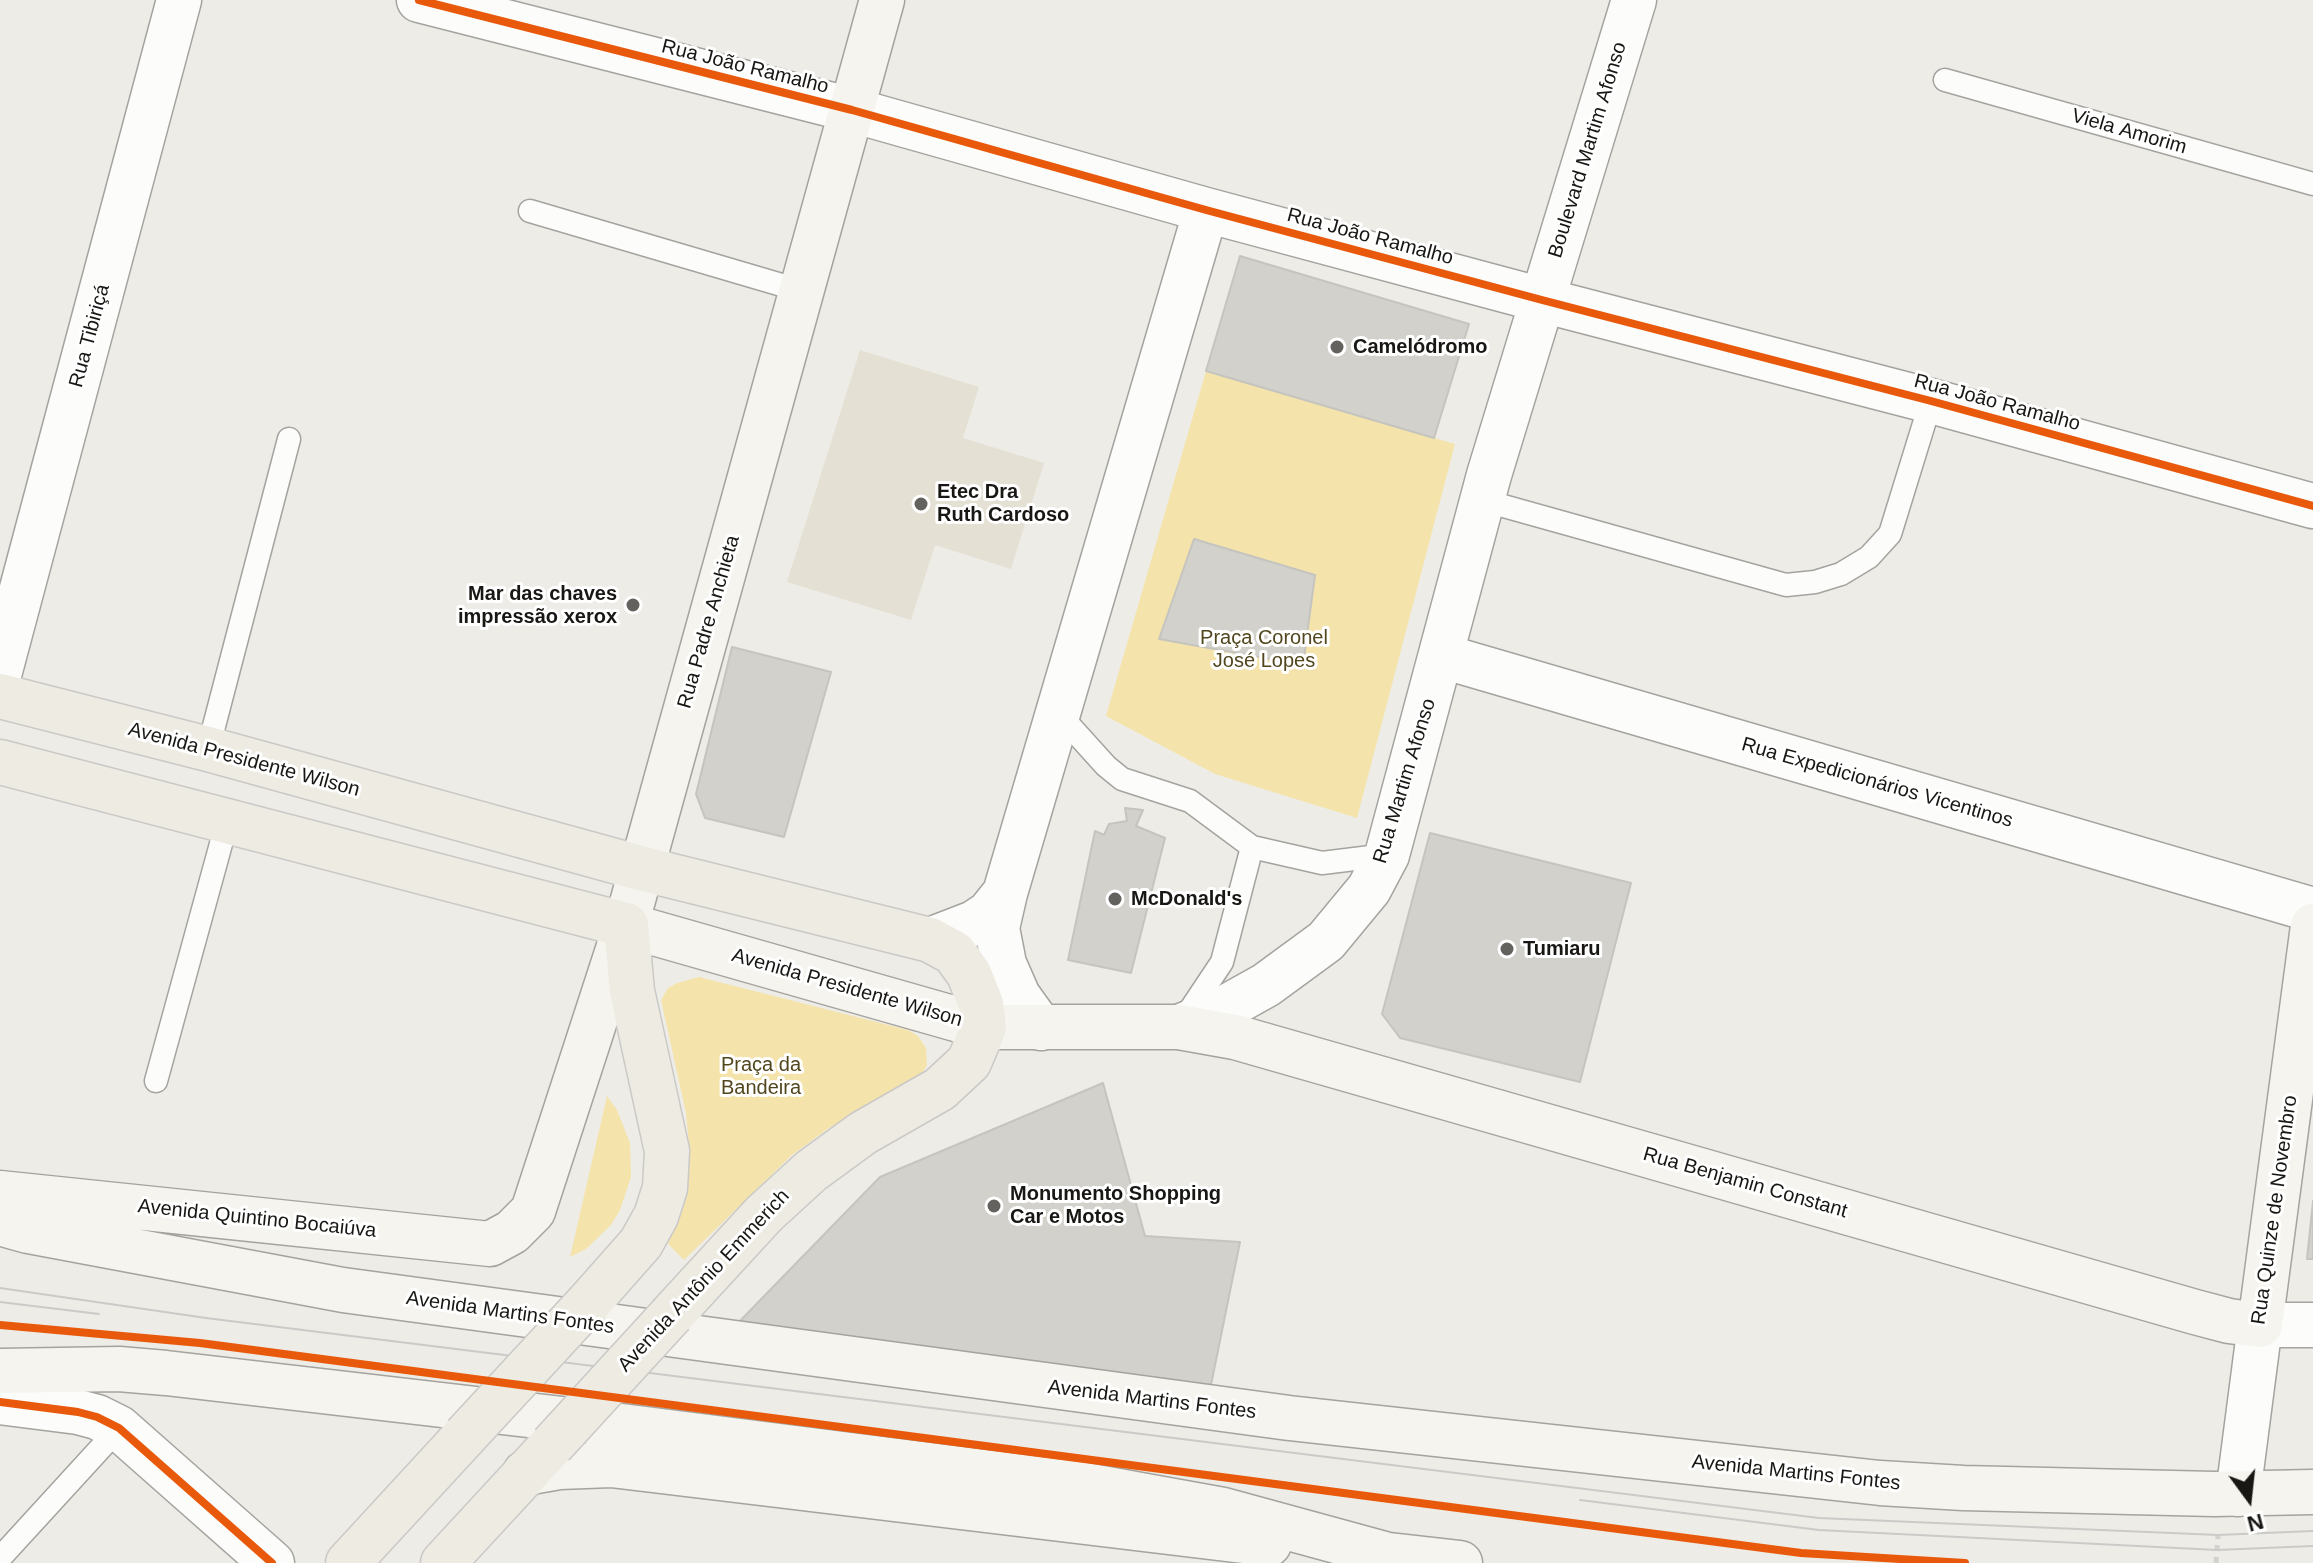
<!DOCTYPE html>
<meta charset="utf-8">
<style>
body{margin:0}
#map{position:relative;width:2313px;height:1563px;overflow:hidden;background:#eeece6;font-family:Arial,sans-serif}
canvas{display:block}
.north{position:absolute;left:2209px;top:1459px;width:80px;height:80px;-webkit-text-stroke:6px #fff;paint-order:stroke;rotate:165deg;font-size:22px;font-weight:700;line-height:32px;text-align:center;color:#181714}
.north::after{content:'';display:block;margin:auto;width:28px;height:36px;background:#181714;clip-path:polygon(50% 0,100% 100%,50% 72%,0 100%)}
</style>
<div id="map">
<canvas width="2313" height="1563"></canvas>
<div class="north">N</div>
</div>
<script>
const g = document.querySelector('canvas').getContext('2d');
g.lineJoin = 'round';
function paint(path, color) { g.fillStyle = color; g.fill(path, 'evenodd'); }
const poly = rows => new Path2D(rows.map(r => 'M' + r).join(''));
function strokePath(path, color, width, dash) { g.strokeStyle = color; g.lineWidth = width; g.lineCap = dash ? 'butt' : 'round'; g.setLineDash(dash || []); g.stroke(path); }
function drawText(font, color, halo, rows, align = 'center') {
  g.font = font + ' Arial,sans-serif'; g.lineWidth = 6; g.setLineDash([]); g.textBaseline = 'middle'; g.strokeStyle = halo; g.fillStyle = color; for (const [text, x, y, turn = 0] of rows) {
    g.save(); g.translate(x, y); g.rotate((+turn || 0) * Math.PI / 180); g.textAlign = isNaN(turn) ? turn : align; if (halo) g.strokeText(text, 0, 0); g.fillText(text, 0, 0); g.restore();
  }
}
const built = poly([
 [860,350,979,387,963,438,1044,463,1011,569,935,545,911,620,787,582]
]);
const green = poly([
 [1206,371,1455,444,1357,818,1215,774,1106,716],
 [699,977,908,1030,918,1036,926,1048,927,1065,920,1077,829,1128,792,1155,684,1260,668,1244,686,1197,690,1155,686,1113,661,1000,668,988,677,983],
 [607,1096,617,1110,630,1143,631,1177,620,1210,611,1225,586,1249,570,1257]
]);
const building = poly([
 [1240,256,1469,324,1434,438,1206,371,1240,256],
 [1194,539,1315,575,1303,665,1159,639,1194,539],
 [732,647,831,672,784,837,705,818,696,794,732,647],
 [1125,808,1143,810,1136,826,1165,838,1131,973,1068,960,1095,831,1104,835,1109,824,1127,821,1125,808],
 [1430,833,1631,883,1580,1082,1400,1038,1382,1014,1430,833],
 [1103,1083,1145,1236,1240,1242,1211,1385,735,1326,880,1177,1103,1083],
 [2313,1201,2313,1259,2307,1259,2313,1201]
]);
const path = poly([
 [2216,1563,2218,1536]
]);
const service = poly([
 [1945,80,2313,184],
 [530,211,802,291],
 [1482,500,1786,585,1815,582,1841,574,1869,557,1890,534,1931,401],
 [1059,714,1106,766,1122,779,1190,801,1252,847,1322,863,1387,855],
 [208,749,289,439],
 [1186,1016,1222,962,1252,847],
 [156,1081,227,822],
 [0,1558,119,1428]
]);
const minor = poly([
 [419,0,852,110,1206,210,1542,300,1931,401,2313,506],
 [1442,656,2313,910],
 [0,671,179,0],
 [1005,893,997,928,1004,964,1018,996,1041,1028],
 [930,940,974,923,989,913,1005,893,1206,210],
 [0,1402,78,1412,97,1417,119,1428,272,1563],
 [2238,1494,2260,1325]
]);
const tertiary = poly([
 [1179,1027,1223,1009,1266,985,1326,941,1369,889,1387,855,1489,475,1634,0],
 [2260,1325,2313,1325]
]);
const secondary = poly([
 [626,925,984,1027,1179,1027,1235,1037,2195,1312,2229,1321,2260,1325,2313,926],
 [0,1193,490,1244,512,1232,533,1211,626,925,882,0],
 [0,1223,28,1231,343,1290,1289,1418,1880,1483,1963,1488,2214,1494,2313,1492],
 [0,1371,119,1369,166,1373,614,1425,1079,1484,1223,1510,1384,1554],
 [525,1473,559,1467,611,1465,1269,1544],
 [1354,1551,1460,1563]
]);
const primary = poly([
 [0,696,208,749,640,868,930,940,954,953,969,974,981,1004,984,1027,969,1062,940,1089,863,1133,811,1171,764,1214,672,1314],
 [0,762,626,925,632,991,667,1151,665,1188,656,1216,641,1243,588,1303],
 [348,1563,465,1436],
 [443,1563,552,1445]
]);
const tram = poly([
 [0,1288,206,1318,1819,1518,2218,1535,2313,1531],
 [0,1302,99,1314],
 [1580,1500,1819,1530,2217,1550,2313,1546]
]);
const primaryBridge = poly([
 [465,1436,588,1303],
 [552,1445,672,1314]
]);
const cycleway = poly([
 [419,0,852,110,1206,210,1542,300,1931,401,2313,506],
 [0,1325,200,1343,1801,1553,1965,1563],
 [0,1402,78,1412,97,1417,119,1428,272,1563]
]);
const markers = [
 [1337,347,8,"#63625e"],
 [921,504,8,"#63625e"],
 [633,605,8,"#63625e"],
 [1115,899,8,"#63625e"],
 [1507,949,8,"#63625e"],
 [994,1206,8,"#63625e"]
];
const streetNames = [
 ["Rua João Ramalho",745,67,14],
 ["Viela Amorim",2129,132,16],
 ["Boulevard Martim Afonso",1588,150,-73],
 ["Rua João Ramalho",1370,237,15],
 ["Rua Tibiriçá",90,336,-75],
 ["Rua João Ramalho",1997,403,15],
 ["Rua Padre Anchieta",709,622,-74],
 ["Avenida Presidente Wilson",244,760,15],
 ["Rua Martim Afonso",1405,781,-73],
 ["Rua Expedicionários Vicentinos",1877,783,16],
 ["Avenida Presidente Wilson",847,988,16],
 ["Rua Benjamin Constant",1745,1183,16],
 ["Rua Quinze de Novembro",2275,1210,-82],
 ["Avenida Quintino Bocaiúva",257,1219,6],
 ["Avenida Antônio Emmerich",704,1281,-47],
 ["Avenida Martins Fontes",510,1313,8],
 ["Avenida Martins Fontes",1152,1400,7],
 ["Avenida Martins Fontes",1796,1473,6]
];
const poiNames = [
 ["Camelódromo",1353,347],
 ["Etec Dra",937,492],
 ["Ruth Cardoso",937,515],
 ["Mar das chaves",617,594,"right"],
 ["impressão xerox",617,617,"right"],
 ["McDonald's",1131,899],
 ["Tumiaru",1523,949],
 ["Monumento Shopping",1010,1194],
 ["Car e Motos",1010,1217]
];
const parkNames = [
 ["Praça Coronel",1264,638],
 ["José Lopes",1264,661],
 ["Praça da",761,1065],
 ["Bandeira",761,1088]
];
paint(built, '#e4e0d4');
paint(green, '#f4e4ac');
paint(building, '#d2d1cc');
strokePath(building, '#c5c4bf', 2);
strokePath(service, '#a5a39f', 25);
strokePath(minor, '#a5a39f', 47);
strokePath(tertiary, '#a5a39f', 47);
strokePath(secondary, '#a5a39f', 47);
strokePath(primary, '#cac9c7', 47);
strokePath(path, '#d4d2d1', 5, [6, 6]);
strokePath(service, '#fcfcfb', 22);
strokePath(minor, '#fcfcfb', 44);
strokePath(tertiary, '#fcfcfb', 44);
strokePath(secondary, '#f5f4ee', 44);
strokePath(primary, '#edebe2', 44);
strokePath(tram, '#cacac8', 2);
strokePath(primaryBridge, '#cac9c7', 47, []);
strokePath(primaryBridge, '#edebe2', 44);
strokePath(cycleway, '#e8590c', 8);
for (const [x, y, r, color] of markers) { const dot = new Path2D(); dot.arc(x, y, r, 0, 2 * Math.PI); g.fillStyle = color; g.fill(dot); strokePath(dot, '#fff', 3); }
drawText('20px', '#181714', '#fff', streetNames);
drawText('bold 20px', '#181714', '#fff', poiNames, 'left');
drawText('20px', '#51461d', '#fff', parkNames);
</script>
